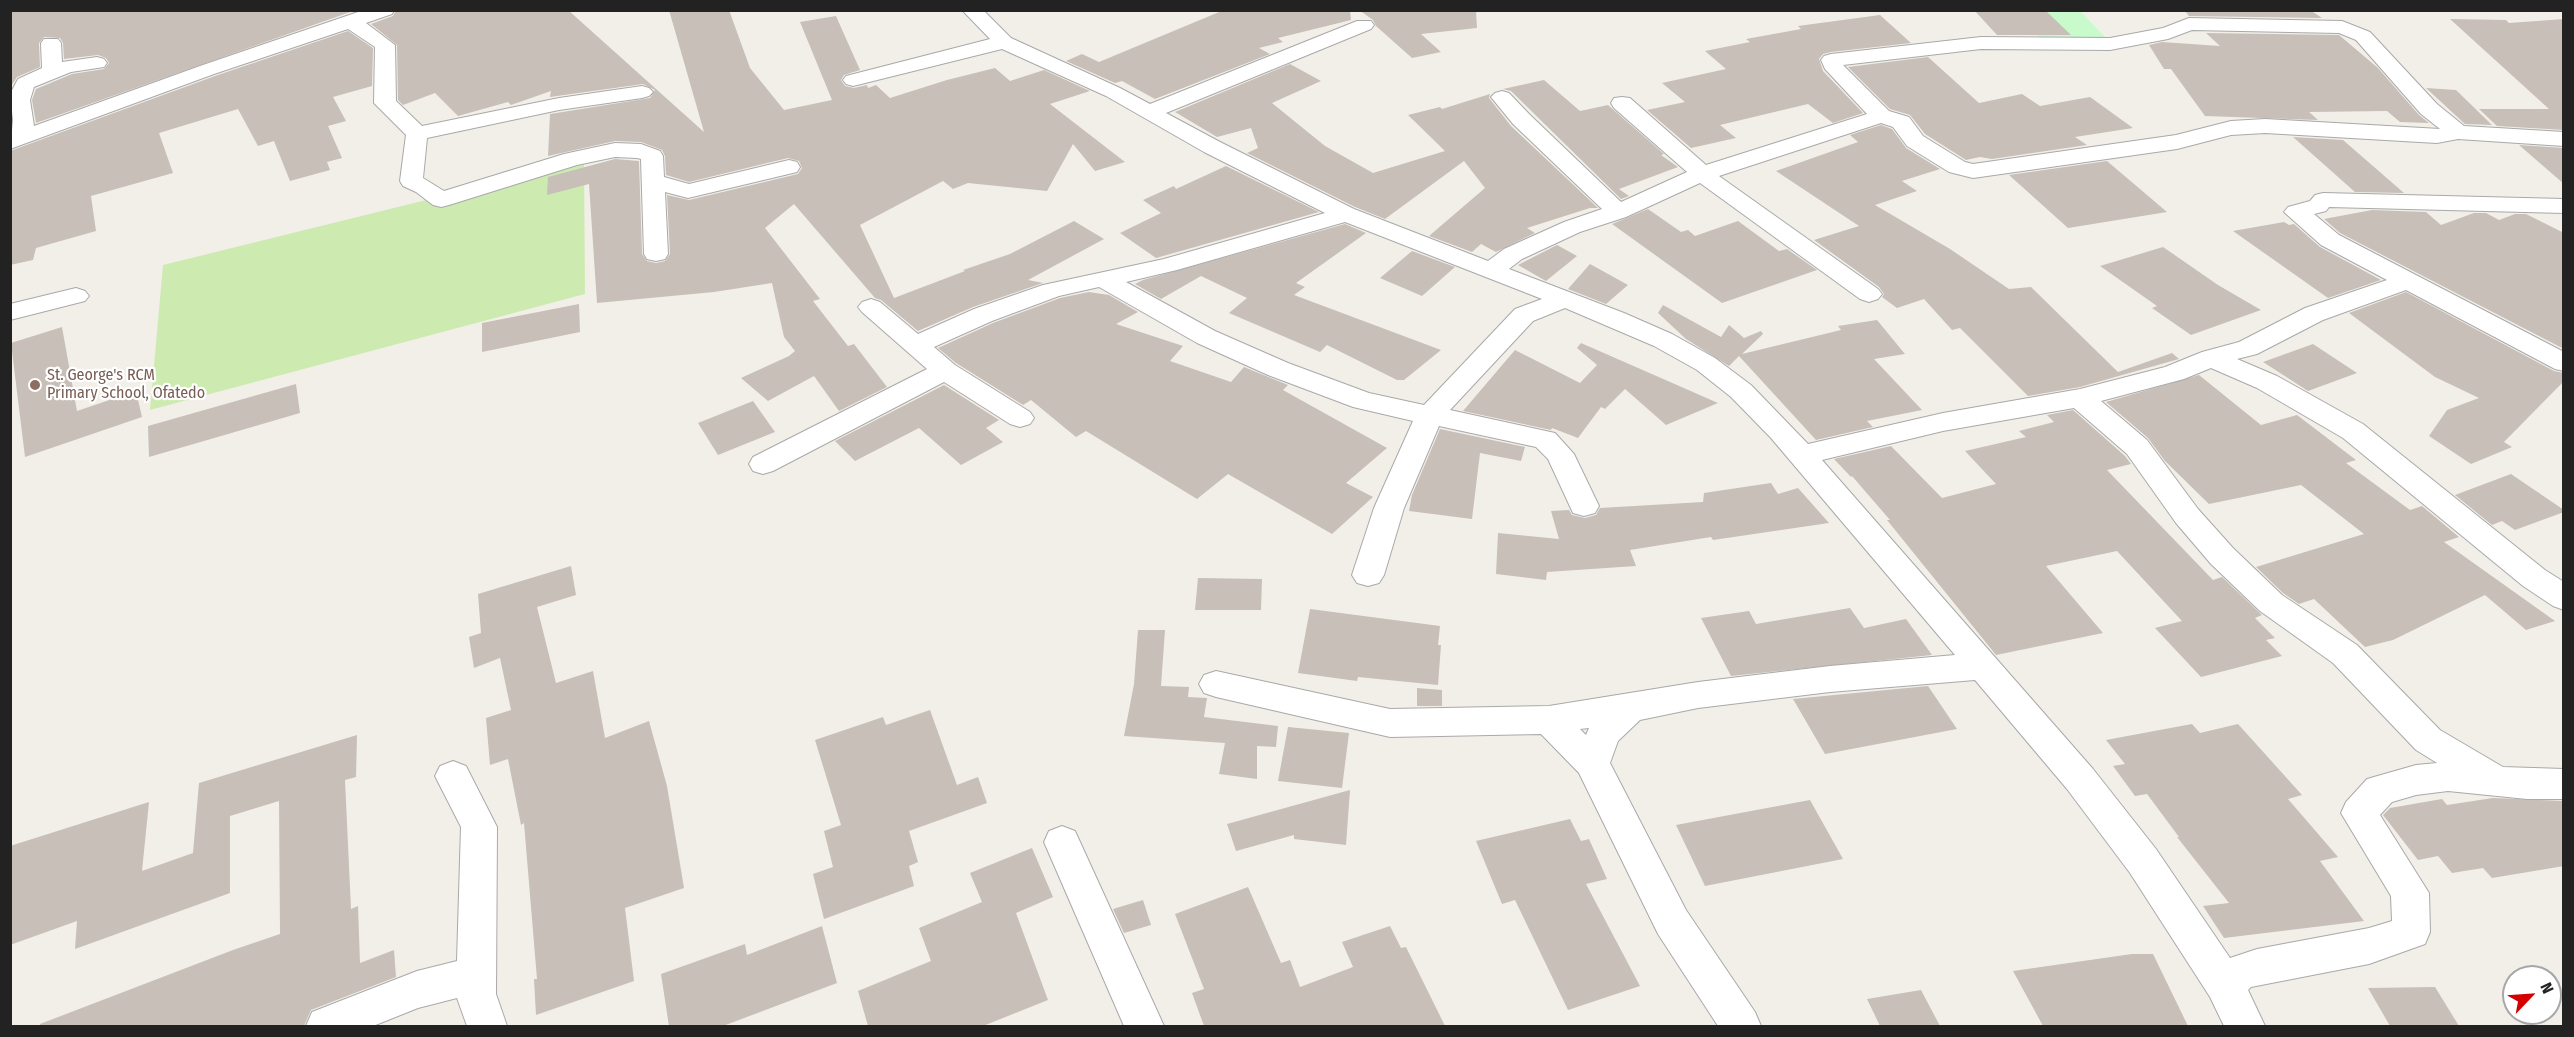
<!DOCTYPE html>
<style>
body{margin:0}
#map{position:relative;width:2574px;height:1037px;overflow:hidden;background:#f2efe9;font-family:"Fira Sans Condensed",sans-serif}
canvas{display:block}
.frame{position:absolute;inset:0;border:12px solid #222;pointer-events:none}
.north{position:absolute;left:2502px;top:965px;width:60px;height:60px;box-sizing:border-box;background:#fff;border:2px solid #a7a7a7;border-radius:50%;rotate:65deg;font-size:16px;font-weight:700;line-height:24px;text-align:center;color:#222}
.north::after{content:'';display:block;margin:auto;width:21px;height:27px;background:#d40000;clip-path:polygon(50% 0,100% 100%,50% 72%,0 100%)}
</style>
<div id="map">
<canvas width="2574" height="1037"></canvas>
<div class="frame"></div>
<div class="north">N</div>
</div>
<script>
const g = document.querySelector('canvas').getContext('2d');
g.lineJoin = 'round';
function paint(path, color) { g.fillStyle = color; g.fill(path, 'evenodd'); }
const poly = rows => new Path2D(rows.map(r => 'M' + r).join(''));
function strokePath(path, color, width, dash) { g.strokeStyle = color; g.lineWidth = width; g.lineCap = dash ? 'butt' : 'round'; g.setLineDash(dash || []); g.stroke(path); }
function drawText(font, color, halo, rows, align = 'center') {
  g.font = font + ' "Fira Sans Condensed",sans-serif'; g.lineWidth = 4.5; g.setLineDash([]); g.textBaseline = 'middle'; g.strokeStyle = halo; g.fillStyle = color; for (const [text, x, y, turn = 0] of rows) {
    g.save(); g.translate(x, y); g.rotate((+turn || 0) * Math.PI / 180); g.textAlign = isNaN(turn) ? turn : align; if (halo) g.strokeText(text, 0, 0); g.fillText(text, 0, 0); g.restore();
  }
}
const grass = poly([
 [584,161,585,294,150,410,163,265]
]);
const park = poly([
 [2010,11,2080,11,2105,37,2042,40]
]);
const building = poly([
 [10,10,356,10,36,123,32,100,36,89,72,74,104,69,109,63,106,58,98,55,64,59,63,43,60,38,44,37,39,43,40,67,17,77,10,88],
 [396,10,568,10,704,132,669,10,729,10,750,68,784,110,832,100,800,22,836,16,860,70,844,75,841,80,845,86,854,88,867,85,868,88,876,85,890,98,947,80,995,68,1010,81,1044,70,1090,91,1050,104,1125,162,1095,171,1073,144,1047,191,968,183,953,189,943,181,860,225,894,298,965,271,963,270,1010,254,1074,221,1104,239,1028,280,1043,283,973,307,918,331,881,300,875,298,794,204,765,228,820,299,813,301,848,346,854,344,887,387,839,411,814,376,768,401,741,378,789,356,795,351,784,337,772,283,714,292,597,303,589,184,547,195,548,177,615,159,639,161,642,254,647,261,656,263,665,261,670,254,667,195,689,200,798,174,802,168,799,161,788,158,689,182,666,175,665,156,662,150,641,142,615,141,548,156,550,114,650,98,655,90,643,84,550,97,551,91,511,105,508,102,458,116,435,93,403,105,398,100,397,45,371,24,393,16],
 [1224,10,1350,10,1351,20,1278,38,1283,42,1259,48,1270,54,1155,99,1122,81,1115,83,1066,61,1082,54,1099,62],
 [1359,10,1476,10,1477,28,1421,34,1441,52,1412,58,1376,26,1373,20],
 [1974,10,2045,10,2071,35,1997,35],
 [2184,10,2310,10,2322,18,2189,16],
 [1880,15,1911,43,1831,52,1823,54,1819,59,1823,71,1863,113,1833,123,1808,104,1720,125,1736,138,1691,148,1647,110,1685,102,1662,83,1726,69,1705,51,1750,42,1746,39,1801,29,1798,26],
 [2450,19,2506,20,2509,23,2564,19,2564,130,2497,126,2479,109,2549,109],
 [348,31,373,48,372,86,333,97,346,121,328,126,342,158,327,162,330,170,290,181,274,141,258,146,238,109,159,133,173,173,91,196,96,231,36,248,33,260,10,265,10,151,215,76],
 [2206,33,2339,35,2378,68,2419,115,2429,123,2400,122,2387,111,2309,112,2318,120,2205,116,2171,69,2164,69,2149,45,2162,42,2220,46],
 [1928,57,1979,103,2022,94,2040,106,2090,97,2133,128,2075,137,2087,145,1992,159,1980,157,1966,160,1925,134,1910,115,1890,109,1848,67],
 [1290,64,1321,81,1272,103,1325,146,1373,173,1445,151,1408,115,1440,107,1442,109,1490,94,1489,98,1511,126,1598,208,1590,208,1527,228,1535,233,1496,252,1481,244,1472,252,1429,236,1485,188,1464,161,1385,219,1355,207,1247,153,1258,148,1251,128,1217,137,1175,112],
 [1544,80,1580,111,1608,105,1664,154,1661,155,1678,167,1619,189,1629,196,1621,199,1511,91,1503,89],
 [2426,88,2456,90,2492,125,2465,124],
 [1881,125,1892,129,1906,148,1940,169,1902,181,1917,191,1875,205,1950,249,2009,289,2031,287,2118,372,2172,353,2179,359,2080,387,2028,396,1960,328,1952,330,1924,299,1897,308,1882,297,1884,294,1879,287,1814,240,1859,226,1776,171,1858,142,1850,135],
 [2293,137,2343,140,2404,193,2355,192],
 [2519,145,2564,148,2564,184],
 [2107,161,2167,212,2068,228,2009,175],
 [1226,166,1319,212,1156,258,1120,233,1161,213,1143,200,1174,186,1176,189],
 [1648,209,1681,232,1688,230,1695,236,1738,221,1779,251,1787,249,1817,270,1722,303,1612,224],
 [2372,210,2426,212,2441,225,2474,213,2486,213,2499,220,2515,214,2526,214,2564,233,2564,349,2340,233,2324,219],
 [2284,222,2289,225,2294,224,2320,247,2381,280,2328,298,2233,231],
 [1345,224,1366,233,1296,283,1305,287,1294,295,1441,350,1404,380,1397,380,1327,345,1320,352,1229,313,1247,298,1201,276,1161,299,1135,284,1143,280],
 [1557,245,1577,256,1546,281,1518,265],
 [2163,247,2218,285,2261,310,2191,335,2152,308,2157,306,2100,266],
 [1412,251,1455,267,1422,296,1380,278],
 [1590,264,1628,285,1606,304,1568,289],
 [1089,292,1109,295,1138,312,1116,324,1183,346,1170,361,1231,382,1244,367,1288,385,1283,390,1387,448,1346,483,1373,497,1332,534,1228,474,1197,499,1086,431,1076,437,1031,400,1023,405,956,363,938,348,993,323,1060,298],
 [2406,292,2554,371,2564,373,2564,381,2504,442,2512,447,2471,464,2429,436,2447,410,2479,398,2435,377,2349,313],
 [579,304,580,332,482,352,482,323],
 [1663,305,1721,337,1729,325,1744,338,1761,331,1763,334,1742,354,1841,330,1838,326,1877,320,1905,354,1874,359,1922,410,1867,421,1873,427,1816,440,1739,356,1729,366,1686,339,1658,313],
 [62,327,77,411,136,391,142,417,25,457,11,343],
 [1581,343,1661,378,1718,403,1666,425,1625,389,1605,409,1601,407,1578,438,1552,428,1551,430,1463,411,1515,350,1580,383,1597,365,1577,348],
 [2313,344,2357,373,2308,391,2263,362],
 [2199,375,2261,425,2297,415,2356,460,2346,463,2410,510,2422,506,2459,537,2444,542,2555,621,2526,630,2485,595,2393,640,2365,647,2314,599,2299,604,2283,593,2256,567,2364,534,2301,485,2209,504,2165,461,2148,438,2106,402],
 [296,384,300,413,149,457,148,426],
 [944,385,999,420,986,428,1003,442,961,465,919,428,855,461,835,441],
 [753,401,775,432,718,455,698,423],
 [2073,410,2125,456,2131,464,2107,470,2213,580,2222,577,2262,615,2255,618,2275,638,2266,640,2282,656,2201,677,2155,628,2182,621,2117,551,2046,566,2103,633,1996,655,1887,520,1890,520,1852,476,1851,477,1834,459,1891,446,1942,498,1996,484,1965,451,2026,437,2019,431,2054,422,2047,415],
 [1440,429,1525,447,1521,461,1480,453,1472,519,1409,511,1412,495],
 [2511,474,2564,510,2564,512,2515,530,2502,521,2492,525,2455,495],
 [1771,483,1778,494,1798,488,1829,523,1713,540,1711,537,1630,550,1636,566,1547,572,1546,580,1496,574,1498,533,1559,539,1551,511,1569,510,1572,515,1585,518,1596,515,1600,508,1703,502,1704,493],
 [571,566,576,595,537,607,556,683,593,671,605,738,649,721,667,786,684,888,625,908,634,981,536,1015,534,979,537,979,524,823,521,825,508,759,490,765,486,718,511,710,500,658,474,668,469,637,481,633,478,594],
 [1198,578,1262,579,1261,610,1195,610],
 [1850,608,1864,628,1906,619,1932,655,1731,676,1701,618,1749,611,1756,624],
 [1310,609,1440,626,1438,645,1441,645,1438,685,1358,677,1357,681,1298,673],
 [1138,630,1165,630,1161,686,1189,687,1188,697,1207,698,1204,717,1278,726,1276,747,1257,746,1257,779,1219,774,1225,743,1124,736,1134,684],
 [1928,686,1957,729,1825,754,1793,699],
 [1417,688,1442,690,1442,706,1417,706],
 [930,710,957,785,978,777,987,803,909,831,918,862,909,866,914,886,824,919,813,874,833,867,824,831,841,825,815,740,883,717,886,725],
 [2192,724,2200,733,2238,724,2302,795,2288,799,2338,857,2320,861,2364,921,2224,938,2203,906,2229,903,2177,837,2179,837,2147,794,2135,796,2113,766,2125,764,2106,740],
 [1288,727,1349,733,1342,788,1278,781],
 [357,735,356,777,345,780,351,909,358,906,360,963,394,950,396,977,311,1010,304,1026,40,1026,40,1024,233,950,280,934,279,801,230,816,230,893,75,949,77,921,10,945,10,846,149,802,142,871,193,853,199,783],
 [1350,790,1346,845,1294,839,1294,835,1236,851,1227,824],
 [2493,798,2564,801,2564,866,2492,878,2483,868,2452,873,2438,856,2418,860,2383,815,2390,808,2442,799,2447,805],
 [1810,800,1843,859,1705,886,1676,825],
 [1570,819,1581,841,1589,839,1607,879,1586,884,1640,986,1568,1010,1515,900,1502,904,1476,841],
 [1032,848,1053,897,1016,913,1048,1000,983,1026,868,1026,858,991,931,961,919,928,982,902,970,873],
 [1248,887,1281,963,1290,960,1300,987,1353,967,1342,942,1390,926,1401,948,1406,947,1445,1026,1204,1026,1192,993,1204,989,1175,914],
 [1143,900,1151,925,1124,933,1113,909],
 [822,926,837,983,723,1026,669,1026,661,974,745,944,747,955],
 [2132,954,2153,954,2188,1026,2043,1026,2013,971],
 [2435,987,2459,1026,2390,1026,2368,988],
 [1921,990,1940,1026,1880,1026,1867,999]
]);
const minor = poly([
 [364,10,394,10,392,14,366,23,395,45,396,101,422,126,559,98,642,86,649,88,653,92,649,96,642,98,559,110,427,138,423,178,444,191,564,154,615,143,641,144,660,151,663,156,664,177,689,184,789,160,797,162,800,167,797,172,688,198,665,192,668,254,665,259,656,261,647,259,644,254,641,159,637,158,615,157,577,165,449,205,441,207,433,205,416,192,403,186,400,181,406,135,374,103,375,47,348,29,214,74,10,149,13,120,10,94,18,79,42,68,41,43,44,39,58,39,61,43,62,62,97,57,104,59,107,63,104,67,71,72,34,87,30,100,34,126,200,66,364,10],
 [962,10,983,10,1011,38,1120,88,1150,104,1357,21,1371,21,1374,25,1371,29,1166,113,1220,142,1354,209,1488,261,1504,249,1564,222,1602,209,1513,124,1491,97,1495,93,1502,91,1509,93,1529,114,1621,202,1687,172,1614,108,1611,103,1614,98,1622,97,1630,98,1706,165,1867,114,1825,69,1821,60,1824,56,1831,54,1981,37,2110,38,2163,28,2189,18,2342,21,2370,32,2437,104,2464,126,2564,132,2564,146,2458,139,2437,143,2265,133,2231,135,2177,149,1973,178,1949,172,1907,146,1893,127,1881,123,1719,176,1878,289,1882,294,1878,299,1869,302,1860,299,1700,183,1626,217,1580,232,1522,259,1509,269,1624,313,1672,334,1715,358,1751,385,1808,444,1943,413,2080,389,2165,367,2202,352,2239,342,2305,308,2387,280,2321,245,2284,212,2288,207,2310,201,2315,195,2323,193,2564,199,2564,213,2329,207,2326,211,2314,214,2339,235,2564,352,2564,371,2555,369,2406,290,2323,320,2257,354,2237,359,2277,376,2363,424,2545,570,2564,582,2564,610,2553,606,2523,586,2343,438,2257,388,2211,368,2184,379,2101,401,2147,440,2198,509,2233,548,2282,595,2357,645,2440,730,2503,767,2564,769,2564,799,2527,799,2448,791,2416,795,2392,802,2380,815,2429,893,2430,932,2425,944,2369,964,2251,987,2248,990,2265,1026,2224,1026,2210,997,2130,873,2067,789,1975,680,1830,692,1698,708,1640,720,1618,741,1610,763,1686,910,1755,1012,1761,1026,1718,1026,1658,934,1579,773,1541,734,1390,737,1216,697,1204,693,1199,684,1204,675,1216,671,1390,709,1549,706,1698,682,1830,666,1955,655,1771,438,1731,397,1697,370,1654,346,1565,308,1533,321,1450,410,1555,433,1574,454,1599,506,1595,513,1584,516,1573,513,1548,459,1536,447,1439,426,1404,508,1384,575,1379,583,1368,586,1357,583,1352,575,1374,508,1413,421,1353,407,1268,375,1197,343,1099,287,1059,296,992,321,934,347,955,365,1030,412,1034,418,1030,424,1020,427,1010,424,944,382,773,471,763,474,753,471,749,464,753,457,927,369,862,312,858,307,862,302,871,299,880,302,918,334,974,309,1043,285,1164,259,1325,213,1204,152,1106,96,1002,49,853,86,846,84,843,80,846,76,990,39,962,10],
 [2192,30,2339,33,2356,40,2421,114,2440,129,2265,119,2231,121,2176,135,1973,164,1965,162,1923,136,1909,117,1889,111,1843,65,1981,49,2110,50,2168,39,2192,30],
 [1345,222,1542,299,1515,309,1424,405,1369,393,1288,363,1215,331,1126,282,1177,270,1345,222],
 [2074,408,2127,454,2176,523,2211,564,2260,611,2333,663,2416,750,2437,763,2416,765,2367,779,2346,802,2341,813,2391,896,2392,921,2369,928,2257,949,2230,958,2156,849,2093,769,1822,460,1943,431,2074,408],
 [1589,728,1586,735,1580,729,1589,728],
 [76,288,85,291,89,296,85,301,10,320,10,304,76,288],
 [453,761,466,766,497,827,496,994,507,1026,467,1026,457,998,418,1008,373,1026,306,1026,312,1012,417,971,457,961,461,827,435,776,440,766,453,761],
 [1062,826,1075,831,1164,1026,1124,1026,1044,842,1049,831,1062,826]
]);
const markers = [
 [35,385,6,"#8d6e63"]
];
const educationNames = [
 ["St. George's RCM",47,376],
 ["Primary School, Ofatedo",47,394]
];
paint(grass, '#cdebb0');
paint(park, '#c8facc');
paint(building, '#c7bfb8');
strokePath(minor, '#a9a9a9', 2);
paint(minor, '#fff');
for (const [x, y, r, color] of markers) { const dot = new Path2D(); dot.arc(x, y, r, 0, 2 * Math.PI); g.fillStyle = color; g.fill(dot); strokePath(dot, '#fff', 2); }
drawText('16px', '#785e54', '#fff', educationNames, 'left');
</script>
